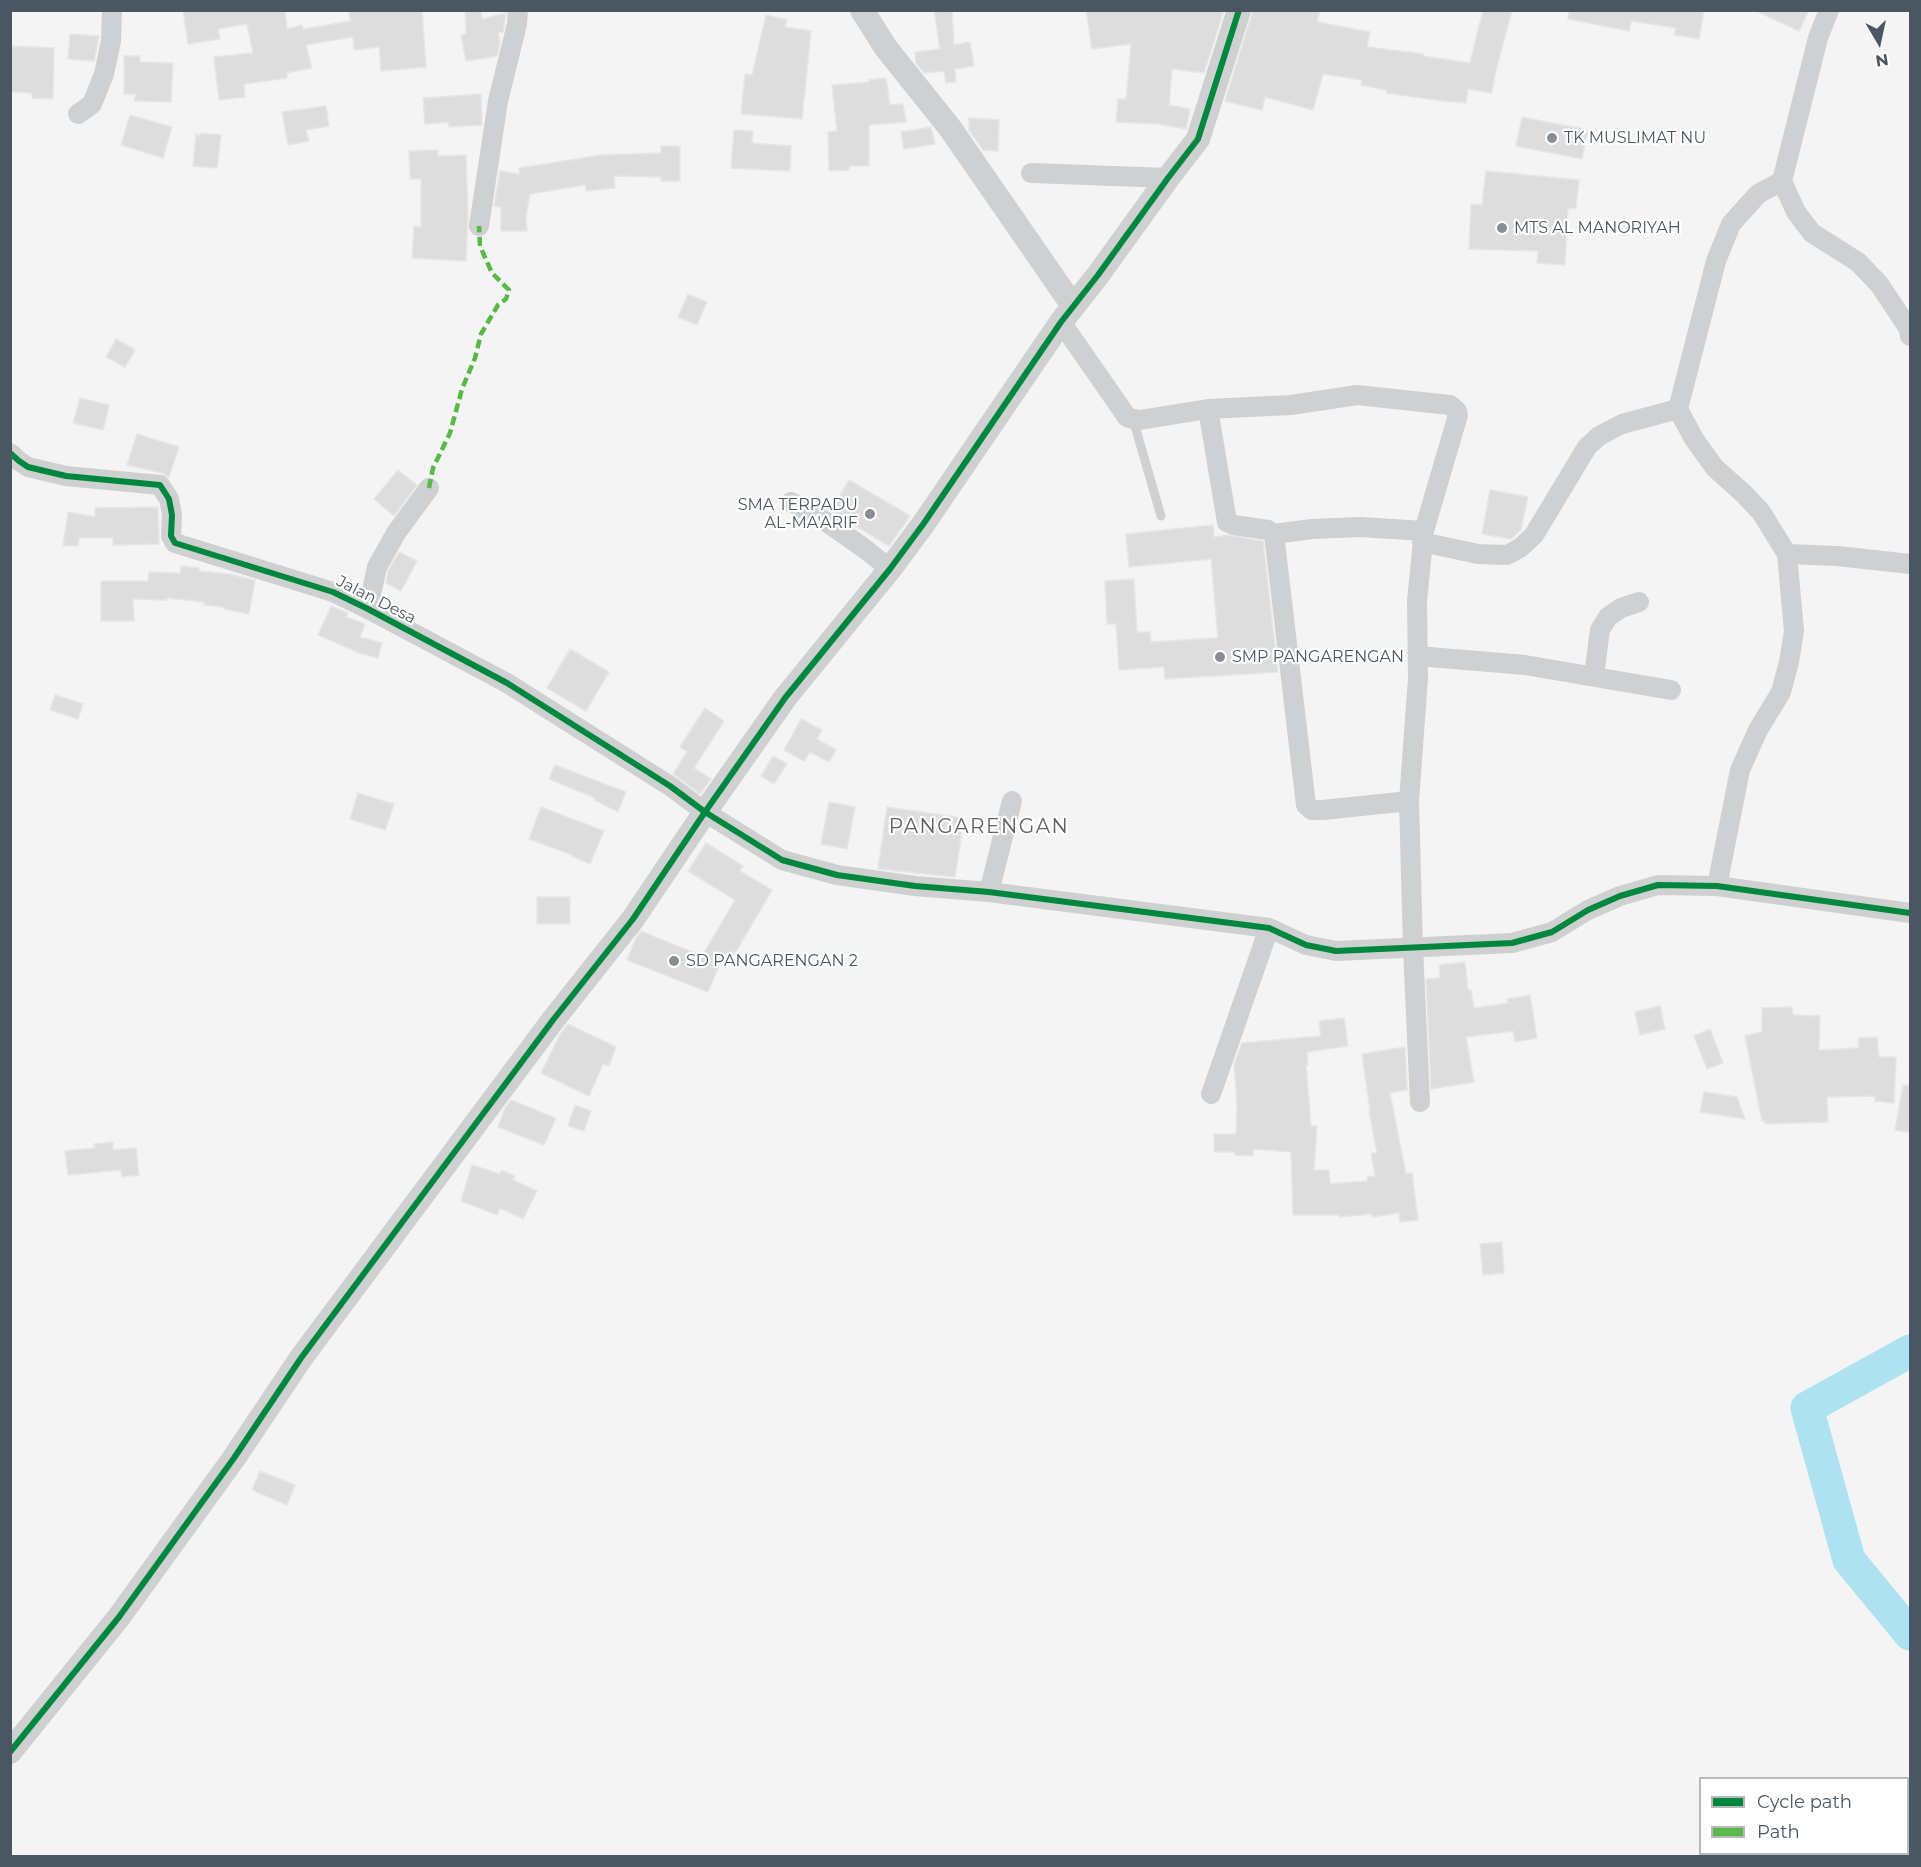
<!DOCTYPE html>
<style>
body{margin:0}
#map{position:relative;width:1921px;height:1867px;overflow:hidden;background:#f4f4f4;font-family:Montserrat,sans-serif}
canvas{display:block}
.frame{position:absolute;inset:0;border:12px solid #4a5661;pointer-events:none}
.legend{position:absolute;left:1699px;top:1777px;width:210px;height:78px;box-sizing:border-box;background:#fff;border:2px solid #b7bbc0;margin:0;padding:8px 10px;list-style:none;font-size:18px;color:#4a5661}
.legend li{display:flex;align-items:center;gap:12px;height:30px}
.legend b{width:30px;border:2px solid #b7bbc0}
.north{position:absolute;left:1849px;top:12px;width:60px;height:60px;-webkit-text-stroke:4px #fff;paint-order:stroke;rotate:171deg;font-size:16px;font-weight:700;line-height:24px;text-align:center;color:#4a5661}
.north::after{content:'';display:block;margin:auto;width:21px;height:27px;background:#4a5661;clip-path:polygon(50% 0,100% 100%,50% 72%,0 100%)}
</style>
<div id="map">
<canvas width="1921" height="1867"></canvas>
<div class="frame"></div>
<ul class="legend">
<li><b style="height:8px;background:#00873e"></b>Cycle path</li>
<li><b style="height:8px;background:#58b947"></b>Path</li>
</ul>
<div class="north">N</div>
</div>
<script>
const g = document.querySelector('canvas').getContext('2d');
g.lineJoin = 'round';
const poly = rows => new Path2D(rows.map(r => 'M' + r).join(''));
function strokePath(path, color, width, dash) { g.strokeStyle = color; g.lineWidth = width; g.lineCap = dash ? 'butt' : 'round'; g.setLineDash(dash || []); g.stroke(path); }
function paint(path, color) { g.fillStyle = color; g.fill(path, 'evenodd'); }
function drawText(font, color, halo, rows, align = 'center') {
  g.font = font + ' Montserrat,sans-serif'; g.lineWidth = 4.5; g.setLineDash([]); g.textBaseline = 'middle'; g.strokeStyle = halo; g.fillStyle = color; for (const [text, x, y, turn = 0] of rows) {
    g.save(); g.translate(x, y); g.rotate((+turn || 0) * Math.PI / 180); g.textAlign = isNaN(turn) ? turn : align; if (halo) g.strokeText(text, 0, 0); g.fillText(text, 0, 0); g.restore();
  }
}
const river = poly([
 [1910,1351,1807,1408,1849,1560,1910,1634]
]);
const building = poly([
 [183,10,285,10,287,29,302,25,303,29,351,21,348,10,422,10,426,67,381,71,379,47,354,50,353,37,306,45,312,68,287,73,287,78,244,84,245,97,219,100,214,57,253,53,247,24,218,29,220,39,188,44,183,10],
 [465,10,481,10,482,19,506,13,503,32,498,33,500,43,497,56,466,61,461,35,466,34,465,10],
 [934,10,952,10,954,45,970,42,974,66,955,69,956,82,946,83,944,71,924,73,916,63,915,52,940,49,934,10],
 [1086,10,1224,10,1204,73,1172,69,1169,105,1190,109,1186,129,1158,124,1116,122,1118,99,1126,99,1131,44,1092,49,1086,10],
 [1253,10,1320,10,1317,22,1370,32,1367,47,1409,52,1423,54,1423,56,1470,63,1483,10,1512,10,1495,74,1492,93,1468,89,1466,103,1443,101,1386,93,1386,90,1361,85,1362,80,1323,74,1313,110,1265,97,1262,110,1225,101,1253,10],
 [1569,10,1704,10,1699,39,1674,35,1676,28,1631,21,1629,31,1568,19,1569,10],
 [1754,10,1809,10,1799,31,1754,10],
 [766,15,787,20,785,27,811,31,802,119,741,114,745,74,752,75,766,15],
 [70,34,99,36,94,61,68,59,70,34],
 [10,46,54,48,53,99,32,98,32,93,10,92,10,46],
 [124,56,140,56,140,62,173,63,171,102,134,101,136,94,124,94,124,56],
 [886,78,890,105,903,104,906,122,869,125,869,166,849,166,849,170,829,171,828,132,837,131,832,85,869,82,869,80,886,78],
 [481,94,482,125,449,127,448,122,425,124,423,98,481,94],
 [326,106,329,126,306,130,309,141,288,145,282,112,326,106],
 [130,115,172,127,163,158,121,145,130,115],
 [1522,117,1588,130,1582,159,1516,146,1522,117],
 [969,118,999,120,998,151,983,150,969,130,969,118],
 [931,127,935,144,904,149,901,132,931,127],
 [734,130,753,131,752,143,791,146,790,171,731,168,734,130],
 [200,133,221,135,217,168,193,166,196,134,200,136,200,133],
 [661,146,680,146,680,181,661,181,661,177,614,176,615,188,586,191,586,185,530,194,526,216,527,231,501,231,501,207,494,206,500,171,520,174,519,168,602,155,661,153,661,146],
 [438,150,438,156,466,155,468,216,466,261,412,258,414,226,421,227,421,179,410,179,409,151,438,150],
 [1486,171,1579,180,1576,209,1568,208,1565,265,1537,263,1538,251,1469,249,1471,204,1482,205,1486,171],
 [688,294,707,302,697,325,678,317,688,294],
 [116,339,135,350,125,367,106,357,116,339],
 [80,398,109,405,103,430,73,423,80,398],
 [137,434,179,447,169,477,162,473,127,465,137,434],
 [398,470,417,485,394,516,374,499,398,470],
 [849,480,910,516,889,546,831,511,849,480],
 [1490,490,1528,497,1521,530,1511,539,1482,534,1490,490],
 [158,507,159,544,113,545,113,538,79,538,78,546,63,546,68,512,95,517,95,508,158,507],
 [1213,525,1214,537,1228,535,1263,541,1278,672,1165,679,1164,667,1119,670,1116,624,1107,624,1105,581,1134,579,1137,632,1150,632,1151,642,1218,638,1211,559,1129,567,1126,534,1213,525],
 [399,552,417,561,401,591,386,583,388,571,399,552],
 [181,566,199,568,199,571,228,574,255,580,249,614,224,609,224,607,204,605,204,602,167,598,167,600,133,599,134,621,101,621,101,581,148,581,149,572,180,573,181,566],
 [331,606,348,613,346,617,365,624,360,637,382,643,378,658,362,654,318,635,331,606],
 [570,649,609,672,586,711,547,688,570,649],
 [55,695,83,704,78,719,50,710,55,695],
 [705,708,724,721,694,768,711,779,700,794,673,774,687,752,680,747,705,708],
 [801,719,822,730,817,739,836,750,829,762,810,752,804,761,784,750,801,719],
 [773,756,787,764,774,784,761,776,773,756],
 [555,765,626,792,618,812,594,800,595,798,549,779,555,765],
 [358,793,394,804,385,830,350,819,358,793],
 [829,802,855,807,847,849,821,844,829,802],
 [541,807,604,831,590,864,572,856,572,855,529,839,541,807],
 [887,807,964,818,955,877,878,869,887,807],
 [706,843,743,866,740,871,772,890,731,960,723,956,708,992,627,960,636,938,641,931,702,956,735,900,688,871,706,843],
 [537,897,570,897,570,924,537,924,537,897],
 [1465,962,1468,990,1471,990,1474,1008,1508,1003,1507,999,1530,995,1537,1038,1515,1042,1513,1031,1466,1037,1474,1082,1431,1089,1426,979,1440,978,1439,965,1465,962],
 [1660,1006,1665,1029,1640,1035,1635,1012,1660,1006],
 [1792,1007,1793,1015,1820,1016,1819,1050,1859,1048,1858,1038,1877,1037,1879,1057,1896,1057,1894,1103,1875,1101,1875,1096,1827,1097,1828,1122,1765,1124,1765,1121,1762,1121,1745,1036,1762,1032,1762,1008,1792,1007],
 [1344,1018,1348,1046,1307,1052,1308,1065,1306,1065,1311,1126,1317,1126,1314,1170,1329,1170,1330,1184,1367,1181,1367,1177,1375,1176,1371,1153,1377,1153,1369,1111,1370,1111,1362,1054,1405,1047,1407,1090,1390,1093,1406,1174,1412,1173,1418,1220,1400,1222,1399,1213,1372,1217,1371,1214,1339,1217,1339,1215,1293,1215,1291,1152,1254,1149,1253,1156,1235,1155,1235,1152,1214,1152,1214,1134,1236,1134,1237,1105,1234,1064,1242,1043,1321,1036,1319,1021,1344,1018],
 [568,1024,616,1047,609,1066,603,1064,589,1096,541,1073,561,1033,568,1024],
 [1710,1029,1723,1063,1707,1069,1694,1036,1710,1029],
 [1903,1085,1911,1085,1911,1133,1895,1130,1903,1085],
 [1704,1092,1737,1097,1745,1119,1700,1112,1704,1092],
 [511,1100,556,1118,544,1145,498,1127,505,1108,511,1100],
 [575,1105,591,1111,584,1131,568,1126,575,1105],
 [113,1142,113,1150,136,1148,139,1175,122,1177,121,1170,68,1175,65,1151,95,1148,94,1144,113,1142],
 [472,1165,500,1174,502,1170,515,1176,513,1180,537,1191,523,1219,500,1208,497,1215,461,1201,472,1165],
 [1502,1242,1504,1273,1483,1275,1480,1244,1502,1242],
 [260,1471,295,1485,287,1505,252,1490,260,1471]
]);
const service = poly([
 [1133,419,1161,516]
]);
const minor = poly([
 [78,114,92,104,104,74,111,41,112,10],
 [1031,173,1168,178],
 [1782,181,1796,212,1812,233,1858,262,1879,284,1909,329,1910,336],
 [479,226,498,101,517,24,518,10],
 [1061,322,1127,417,1133,419,1140,420,1208,409,1291,405,1357,395,1450,405,1457,411,1458,415,1424,531,1417,601,1418,678,1409,801,1413,948,1420,1102],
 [1208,409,1227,522,1234,525,1268,530,1274,534],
 [10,453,19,461,28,467,66,476,160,485,169,499,172,515,171,536,175,543,333,592,368,609,507,683,670,786,705,812,782,860,837,875,915,886,989,892,1269,928,1306,945,1336,951,1512,943,1552,932,1588,910,1620,896,1658,885,1717,886,1910,913],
 [791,502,828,523,865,549,890,569],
 [1422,542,1478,554,1507,555,1520,548,1534,535,1587,447,1599,436,1622,424,1678,409],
 [1787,554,1837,556,1910,564],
 [368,609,377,567,396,533,429,488],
 [1418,656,1525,665,1671,690],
 [1594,676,1600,630,1608,617,1621,608,1639,602],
 [1409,801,1323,810,1312,810,1306,805,1274,534,1312,529,1360,527,1424,531],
 [1717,886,1740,770,1758,730,1781,692,1789,662,1794,631,1787,554,1761,512,1743,493,1715,468,1694,439,1678,409,1716,261,1731,224,1758,194,1782,181,1818,38,1829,10],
 [989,892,1012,801],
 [1211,1094,1269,928]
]);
const tertiary = poly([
 [862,10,886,48,950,128,1073,306],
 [10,1752,119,1617,234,1458,301,1358,553,1020,633,919,705,812,785,698,890,569,924,523,1061,322,1098,275,1168,178,1198,139,1239,10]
]);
const quiet = poly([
 [429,488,433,468,450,433,462,389,475,358,481,334,498,305,506,299,509,290,492,273,480,246,479,226]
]);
const cycleway = poly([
 [10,453,19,461,28,467,66,476,160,485,169,499,172,515,171,536,175,543,333,592,368,609,507,683,670,786,705,812,782,860,837,875,915,886,989,892,1269,928,1306,945,1336,951,1512,943,1552,932,1588,910,1620,896,1658,885,1717,886,1910,913],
 [10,1752,119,1617,234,1458,301,1358,553,1020,633,919,705,812,785,698,890,569,924,523,1061,322,1098,275,1168,178,1198,139,1239,10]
]);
const markers = [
 [1552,138,6,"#868d94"],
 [1502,228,6,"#868d94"],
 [870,514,6,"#868d94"],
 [1220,657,6,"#868d94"],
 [674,961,6,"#868d94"]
];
const poiNames = [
 ["TK MUSLIMAT NU",1564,138],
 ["MTS AL MANORIYAH",1514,228],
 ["SMA TERPADU",858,505,"right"],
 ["AL-MA'ARIF",858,523,"right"],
 ["SMP PANGARENGAN",1232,657],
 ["SD PANGARENGAN 2",686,961]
];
const streetNames = [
 ["Jalan Desa",376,600,27]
];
const quarterNames = [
 ["PANGARENGAN",979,827]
];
strokePath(river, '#aee2f0', 33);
paint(building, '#ddddde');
strokePath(building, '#e5e6e7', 1.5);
strokePath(service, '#ced0d2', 9);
strokePath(minor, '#ced0d2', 20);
strokePath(tertiary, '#ced0d2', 24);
strokePath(quiet, '#58b947', 4.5, [9, 4.5]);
strokePath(cycleway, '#00873e', 6);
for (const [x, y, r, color] of markers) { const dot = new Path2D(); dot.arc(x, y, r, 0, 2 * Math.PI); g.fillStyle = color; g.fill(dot); strokePath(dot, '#fff', 2); }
drawText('16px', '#4a5661', '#fff', poiNames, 'left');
drawText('16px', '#4a5661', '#fff', streetNames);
g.letterSpacing = '1.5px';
drawText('20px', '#5f6368', '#fff', quarterNames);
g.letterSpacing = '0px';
</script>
